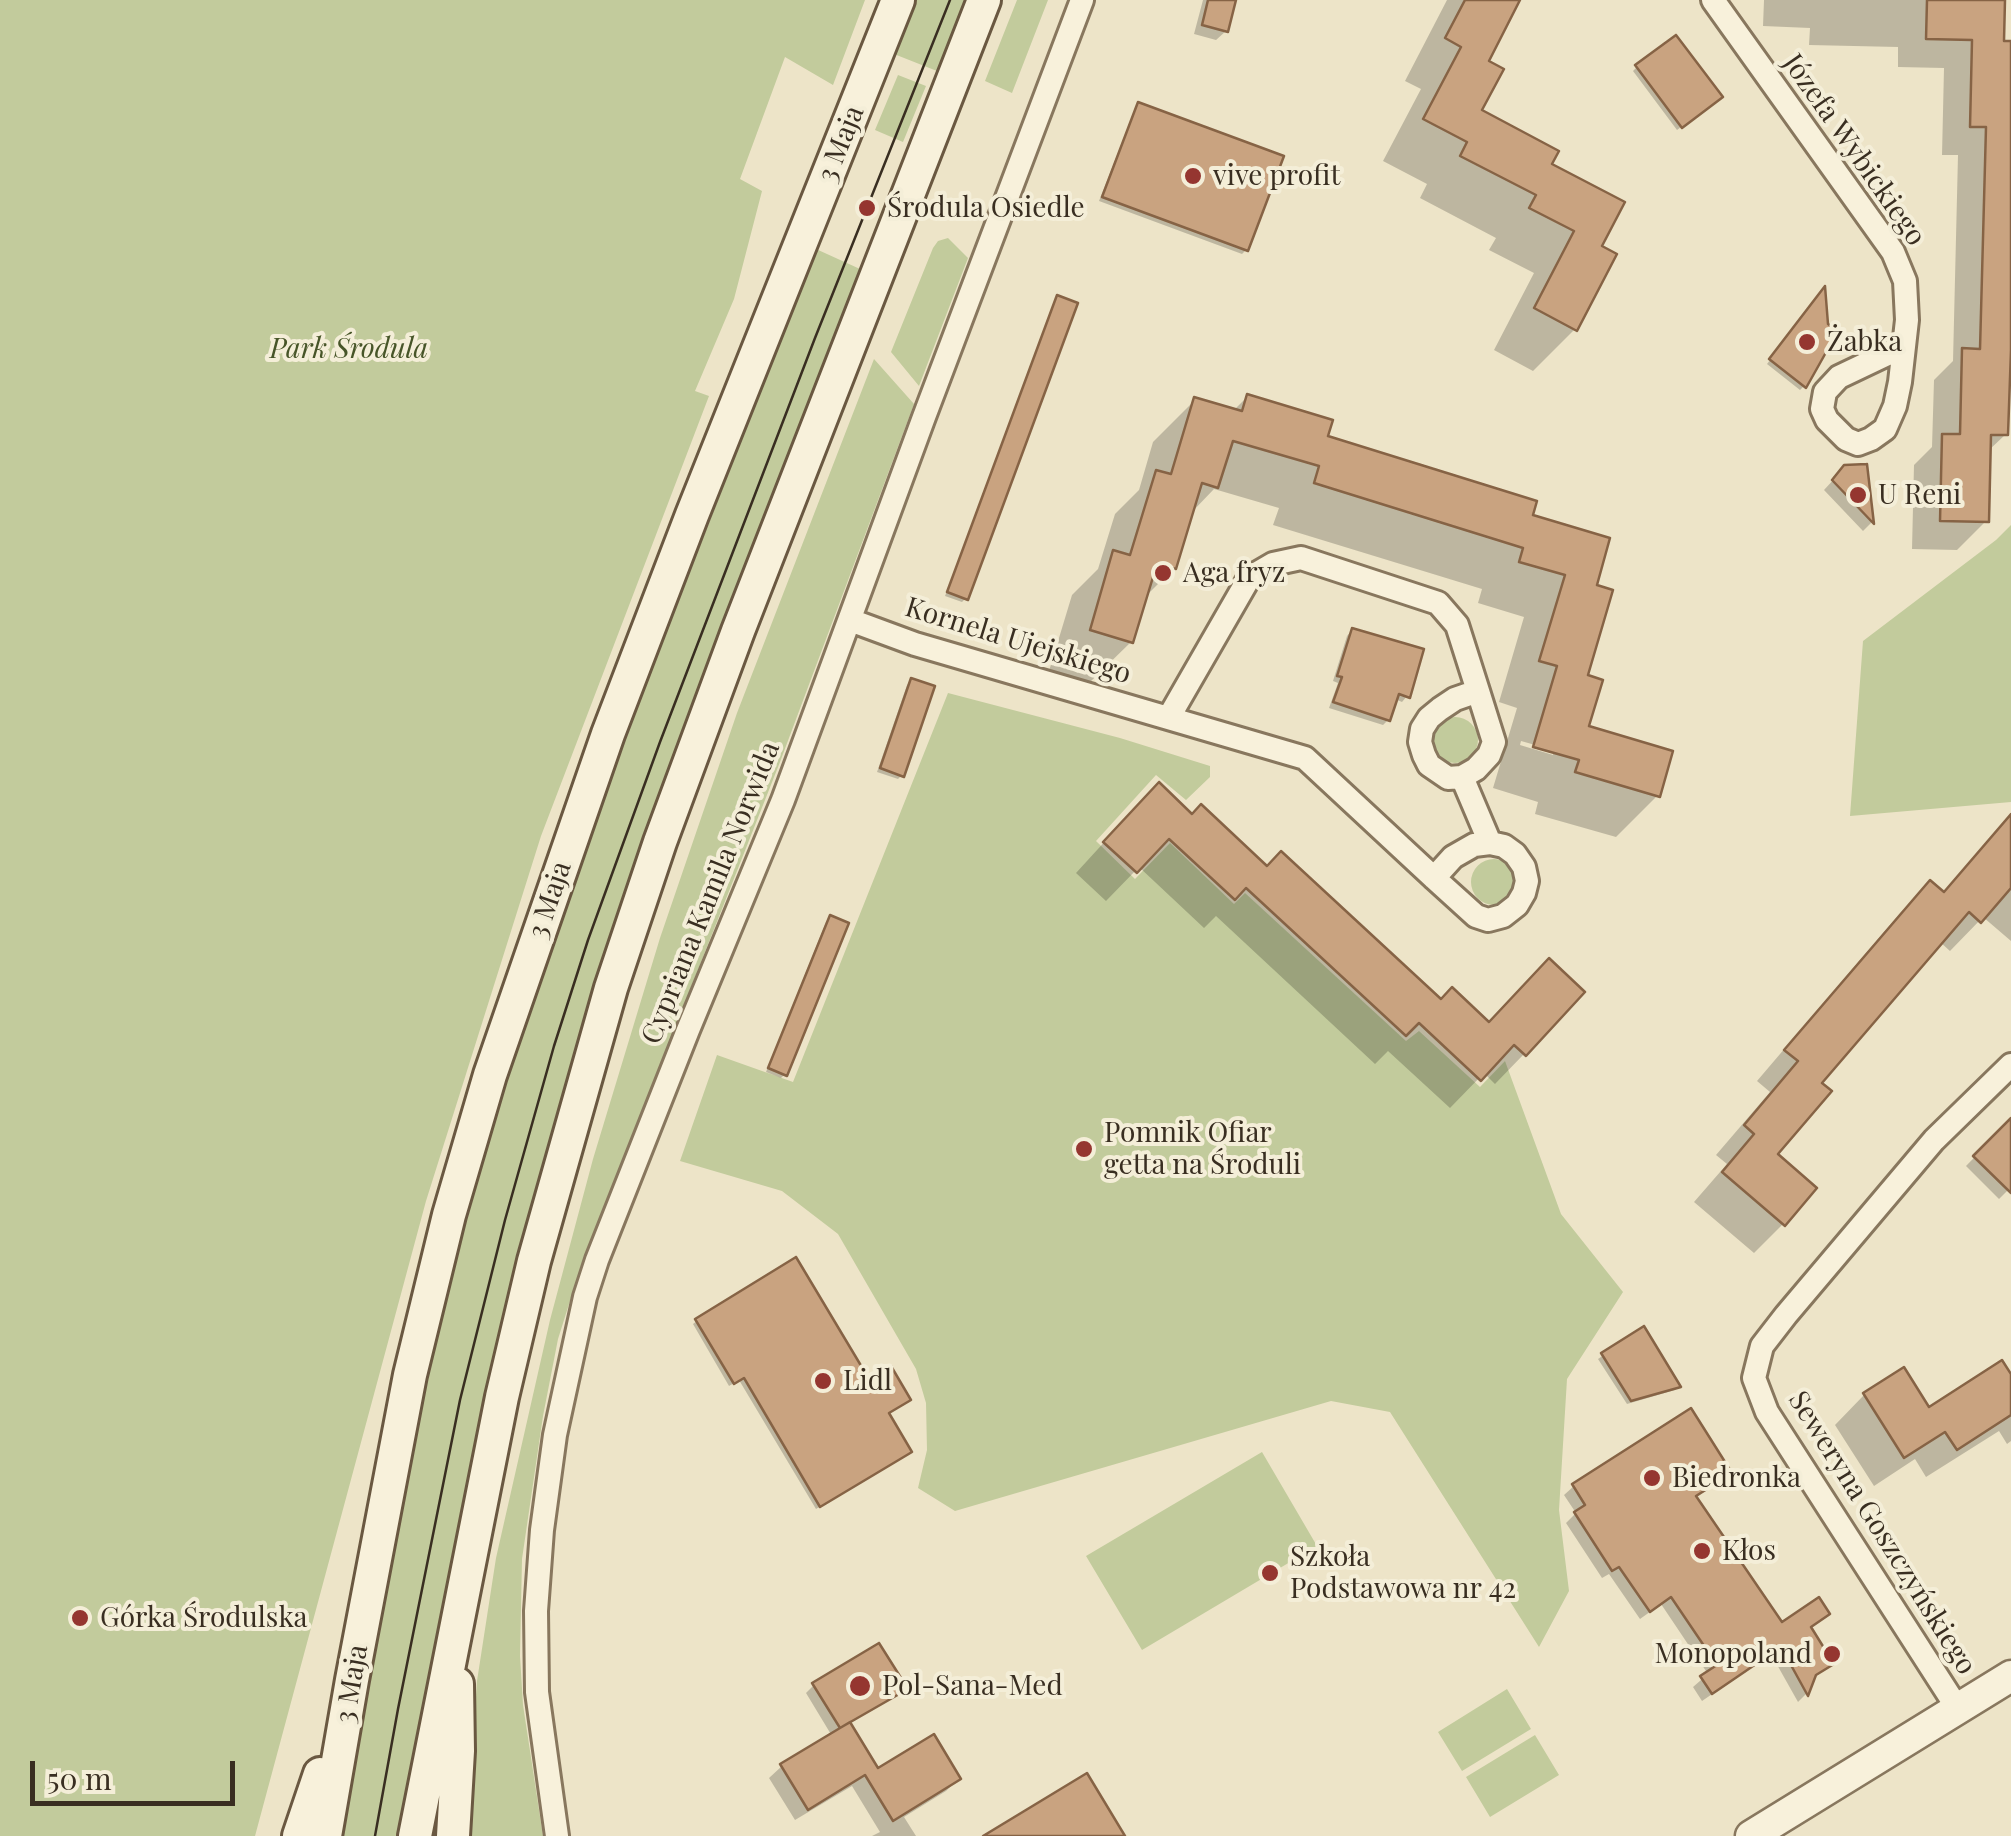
<!DOCTYPE html>
<meta charset="utf-8">
<style>
body{margin:0}
#map{position:relative;width:2011px;height:1836px;overflow:hidden;background:#ede4c8;font-family:"Playfair Display",serif}
canvas{display:block}
.scale{position:absolute;left:30px;top:1761px;width:205px;height:45px;box-sizing:border-box;border:5px solid #392e21;border-top:0;padding-left:12px;font-size:30px;line-height:35px;white-space:nowrap;color:#392e21;-webkit-text-stroke:8px #f4eed8;paint-order:stroke}
</style>
<div id="map">
<canvas width="2011" height="1836"></canvas>
<div class="scale">50 m</div>
</div>
<script>
const g = document.querySelector('canvas').getContext('2d');
g.lineJoin = 'round';
function paint(path, color) { g.fillStyle = color; g.fill(path, 'evenodd'); }
const poly = rows => new Path2D(rows.map(r => 'M' + r).join(''));
function strokePath(path, color, width, dash) { g.strokeStyle = color; g.lineWidth = width; g.lineCap = dash ? 'butt' : 'round'; g.setLineDash(dash || []); g.stroke(path); }
function drawText(font, color, halo, rows, align = 'center') {
  g.font = font + ' "Playfair Display",serif'; g.lineWidth = 8; g.setLineDash([]); g.textBaseline = 'middle'; g.strokeStyle = halo; g.fillStyle = color; for (const [text, x, y, turn = 0] of rows) {
    g.save(); g.translate(x, y); g.rotate((+turn || 0) * Math.PI / 180); g.textAlign = isNaN(turn) ? turn : align; if (halo) g.strokeText(text, 0, 0); g.fillText(text, 0, 0); g.restore();
  }
}
const green = poly([
 [0,0,865,0,833,85,785,57,740,179,762,191,734,299,695,391,709,396,541,836,426,1201,255,1836,0,1836],
 [915,0,969,0,942,73,894,54],
 [1017,0,1048,0,1012,93,985,81],
 [898,75,926,86,903,142,875,130],
 [948,238,968,258,919,386,891,352,933,248,938,241],
 [816,249,860,269,666,779,536,1195,502,1326,471,1463,399,1836,341,1836,384,1590,415,1428,450,1269,482,1154,505,1078,593,819],
 [874,359,914,404,780,762,581,1266,558,1339,543,1416,522,1559,520,1656,523,1705,543,1836,467,1836,477,1681,496,1558,550,1320,593,1159,660,938,737,713],
 [2011,525,2011,802,1850,816,1863,641,1996,540],
 [948,693,1120,738,1210,766,1210,777,1186,800,1156,775,1096,841,1135,879,1170,843,1234,904,1245,893,1406,1041,1419,1031,1480,1087,1505,1061,1561,1214,1623,1292,1567,1379,1559,1510,1569,1591,1539,1647,1390,1412,1331,1401,955,1511,918,1488,927,1450,926,1403,916,1369,838,1234,782,1191,680,1161,717,1055,793,1082],
 '1432 740a23 23 0 1 1 46 0a23 23 0 1 1-46 0Z',
 '1471 882a23 23 0 1 1 46 0a23 23 0 1 1-46 0Z',
 [1262,1452,1317,1546,1142,1650,1086,1556],
 [1507,1689,1531,1729,1462,1771,1438,1732],
 [1535,1735,1559,1775,1490,1817,1466,1777]
]);
const shadow = poly([
 [1203,0,1233,0,1226,31,1216,40,1194,34],
 [1447,0,1517,0,1486,62,1479,111,1549,165,1598,247,1575,329,1533,371,1494,350,1534,273,1489,250,1496,238,1420,198,1427,184,1383,161,1421,89,1405,81],
 [1764,0,2003,0,2001,43,2011,44,2011,363,2008,367,2006,434,1988,451,1986,521,1957,550,1912,549,1914,465,1932,447,1934,380,1953,361,1958,155,1942,155,1944,68,1898,67,1898,47,1809,45,1810,28,1763,26],
 [1637,67,1716,101,1677,130,1633,71],
 [1139,105,1246,250,1242,254,1099,201,1135,109],
 [1823,292,1825,325,1804,386,1800,390,1767,364],
 [1058,298,966,598,962,602,945,596,1054,302],
 [1247,397,1325,438,1530,517,1593,586,1585,677,1586,728,1657,796,1616,837,1535,814,1538,802,1493,788,1517,708,1499,702,1524,617,1478,603,1482,589,1273,525,1279,508,1214,489,1191,513,1174,568,1144,598,1131,642,1089,683,1049,671,1072,595,1098,569,1115,514,1139,490,1153,442,1195,400,1233,411],
 [1521,741,1553,750,1553,755,1520,745],
 [1865,467,1871,523,1863,531,1824,490,1835,478],
 [1352,630,1407,696,1402,702,1395,699,1388,720,1383,725,1329,708,1338,683,1333,681,1347,636],
 [911,681,902,775,898,779,877,772,907,685],
 [1129,815,1192,817,1267,869,1440,1002,1488,1024,1519,991,1524,1054,1495,1084,1484,1073,1450,1108,1388,1051,1375,1064,1216,916,1204,928,1139,867,1106,901,1076,873],
 [2000,830,2011,840,2011,941,1983,917,1950,951,1940,942,1819,1083,1775,1155,1783,1224,1754,1253,1694,1202,1727,1164,1716,1155,1770,1092,1757,1081,1901,912,1931,883,1942,893],
 [830,918,785,1074,781,1078,766,1072,826,922],
 [2011,1120,2011,1187,1999,1199,1966,1166],
 [697,1321,887,1414,905,1456,816,1509,739,1380,729,1386,693,1324],
 [1643,1329,1678,1387,1675,1390,1627,1404,1598,1359],
 [1903,1371,1928,1410,2011,1374,2011,1441,2007,1444,1999,1431,1926,1477,1915,1459,1874,1486,1835,1425,1864,1395],
 [1729,1473,1720,1482,1695,1498,1781,1625,1827,1613,1809,1629,1831,1664,1812,1679,1806,1694,1798,1702,1771,1654,1702,1701,1693,1687,1708,1674,1661,1604,1640,1619,1609,1574,1602,1578,1566,1523,1576,1513,1564,1495,1574,1486],
 [814,1685,904,1688,896,1696,848,1724,877,1771,958,1779,946,1791,904,1817,916,1836,872,1836,880,1832,852,1786,795,1820,769,1778,782,1766,832,1736,806,1693]
]);
const building = poly([
 [1208,0,1236,0,1228,32,1202,25,1208,0],
 [1465,0,1520,0,1489,61,1504,69,1482,110,1559,151,1552,164,1625,202,1602,246,1617,254,1577,331,1534,308,1574,231,1529,208,1536,195,1460,156,1467,142,1423,119,1461,47,1445,38,1465,0],
 [1927,0,2005,0,2004,41,2011,41,2011,350,2008,435,1991,435,1989,522,1940,521,1942,434,1960,434,1962,348,1980,349,1986,127,1970,127,1972,40,1926,39,1927,0],
 [1676,35,1723,97,1682,128,1635,65,1676,35],
 [1138,102,1284,156,1248,251,1102,197,1138,102],
 [1825,286,1828,324,1838,331,1806,388,1769,359,1825,286],
 [1057,295,1078,303,968,600,947,592,1057,295],
 [1247,394,1333,420,1328,436,1537,501,1533,515,1610,538,1597,585,1613,590,1588,675,1603,680,1589,726,1673,751,1660,797,1575,772,1579,760,1533,747,1557,666,1539,661,1565,575,1519,562,1523,548,1314,483,1319,466,1233,441,1218,488,1202,483,1176,569,1157,564,1133,643,1090,630,1113,550,1130,555,1156,470,1171,474,1194,397,1242,411,1247,394],
 [1867,464,1874,524,1832,480,1844,465,1867,464],
 [1352,628,1424,649,1410,698,1399,694,1390,721,1333,702,1342,677,1337,676,1352,628],
 [911,678,935,686,904,777,880,768,911,678],
 [1159,782,1192,814,1201,804,1267,866,1281,851,1441,999,1452,987,1489,1022,1549,958,1585,992,1526,1056,1514,1045,1481,1081,1419,1023,1406,1036,1246,888,1235,900,1169,839,1137,873,1103,842,1159,782],
 [2011,814,2011,888,1981,923,1969,912,1822,1083,1832,1091,1778,1154,1817,1188,1785,1226,1722,1172,1754,1134,1744,1125,1798,1061,1784,1050,1930,880,1944,892,2011,814],
 [830,915,849,923,787,1076,768,1068,830,915],
 [2011,1118,2011,1193,1973,1156,2011,1118],
 [796,1257,869,1379,891,1366,911,1400,889,1413,912,1452,820,1507,744,1378,734,1384,695,1319,796,1257],
 [1644,1326,1681,1387,1631,1401,1601,1353,1644,1326],
 [2002,1360,2011,1374,2011,1415,1957,1450,1945,1432,1904,1458,1863,1393,1904,1367,1929,1407,2002,1360],
 [1691,1408,1732,1473,1696,1496,1782,1622,1819,1597,1830,1614,1811,1627,1834,1664,1816,1675,1808,1696,1781,1647,1712,1694,1700,1676,1717,1665,1671,1597,1650,1612,1619,1567,1612,1571,1574,1512,1585,1505,1572,1484,1691,1408],
 [879,1643,908,1689,840,1728,812,1683,879,1643],
 [850,1722,878,1768,934,1734,961,1779,893,1821,865,1775,808,1810,780,1764,850,1722],
 [1087,1773,1125,1836,983,1836,1087,1773]
]);
const minor = poly([
 [1713,0,1893,252,1905,281,1907,320,1900,382,1895,406,1885,429,1871,439,1858,444,1846,439,1827,420,1822,409,1825,392,1839,377,1904,346],
 [850,620,915,644,1305,758,1434,878,1476,916,1488,920,1503,916,1517,905,1524,893,1527,881,1524,867,1515,854,1504,846,1490,843,1474,845,1453,857,1434,878],
 [1169,717,1249,578,1273,564,1301,558,1438,603,1457,625,1478,691,1494,742,1489,755,1476,769,1462,777,1448,778,1429,765,1424,755,1420,742,1422,729,1429,718,1440,709,1455,699,1478,691],
 [1462,777,1490,843],
 [1958,1709,1767,1412,1754,1378,1762,1346,1786,1315,1934,1140,2011,1065],
 [557,1836,537,1692,536,1611,542,1530,555,1435,585,1297,597,1260,688,1030,783,800,924,417,1082,0]
]);
const tertiary = poly([
 [1751,1836,2011,1676]
]);
const secondary = poly([
 [299,1836,320,1774],
 [325,1836,352,1680,410,1375,449,1215,490,1075,608,734,692,515,898,0],
 [415,1836,502,1397,534,1261,611,988,660,842,738,631,984,0],
 [453,1836,458,1751,457,1684]
]);
const tram = poly([
 [375,1836,398,1709,460,1400,505,1220,554,1046,588,940,660,742,815,338,950,0]
]);
const markers = [
 [1193,176,10,"#953630"],
 [867,208,10,"#953630"],
 [1807,342,10,"#953630"],
 [1858,495,10,"#953630"],
 [1163,573,10,"#953630"],
 [1084,1149,10,"#953630"],
 [823,1381,10,"#953630"],
 [1652,1478,10,"#953630"],
 [1702,1551,10,"#953630"],
 [1270,1573,10,"#953630"],
 [80,1618,10,"#953630"],
 [1832,1654,10,"#953630"],
 [860,1686,12,"#953630"]
];
const streetNames = [
 ["3 Maja",841,144,-68],
 ["Józefa Wybickiego",1854,150,55],
 ["Kornela Ujejskiego",1018,641,17],
 ["Cypriana Kamila Norwida",711,893,-68],
 ["3 Maja",550,900,-71],
 ["Seweryna Goszczyńskiego",1882,1533,58],
 ["3 Maja",352,1684,-80]
];
const poiNames = [
 ["vive profit",1213,176],
 ["Środula Osiedle",887,208],
 ["Żabka",1827,342],
 ["U Reni",1878,495],
 ["Aga fryz",1183,573],
 ["Pomnik Ofiar",1104,1133],
 ["getta na Środuli",1104,1165],
 ["Lidl",843,1381],
 ["Biedronka",1672,1478],
 ["Kłos",1722,1551],
 ["Szkoła",1290,1557],
 ["Podstawowa nr 42",1290,1589],
 ["Górka Środulska",100,1618],
 ["Monopoland",1812,1654,"right"],
 ["Pol-Sana-Med",882,1686]
];
const parkNames = [
 ["Park Środula",349,349]
];
paint(green, '#c2cb9c');
paint(shadow, '#0003');
paint(building, '#c9a380');
strokePath(building, '#866345', 2.5);
strokePath(minor, '#88775e', 28);
strokePath(tertiary, '#88775e', 35);
strokePath(secondary, '#6a5841', 38);
strokePath(minor, '#f8f1db', 22);
strokePath(tertiary, '#f8f1db', 30);
strokePath(secondary, '#f8f1db', 32);
strokePath(tram, '#392e21', 2.5);
for (const [x, y, r, color] of markers) { const dot = new Path2D(); dot.arc(x, y, r, 0, 2 * Math.PI); g.fillStyle = color; g.fill(dot); strokePath(dot, '#f4eed8', 4); }
drawText('28px', '#392e21', '#f4eed8', streetNames);
drawText('28px', '#392e21', '#f4eed8', poiNames, 'left');
drawText('italic 28px', '#475528', '#f4eed8', parkNames);
</script>
